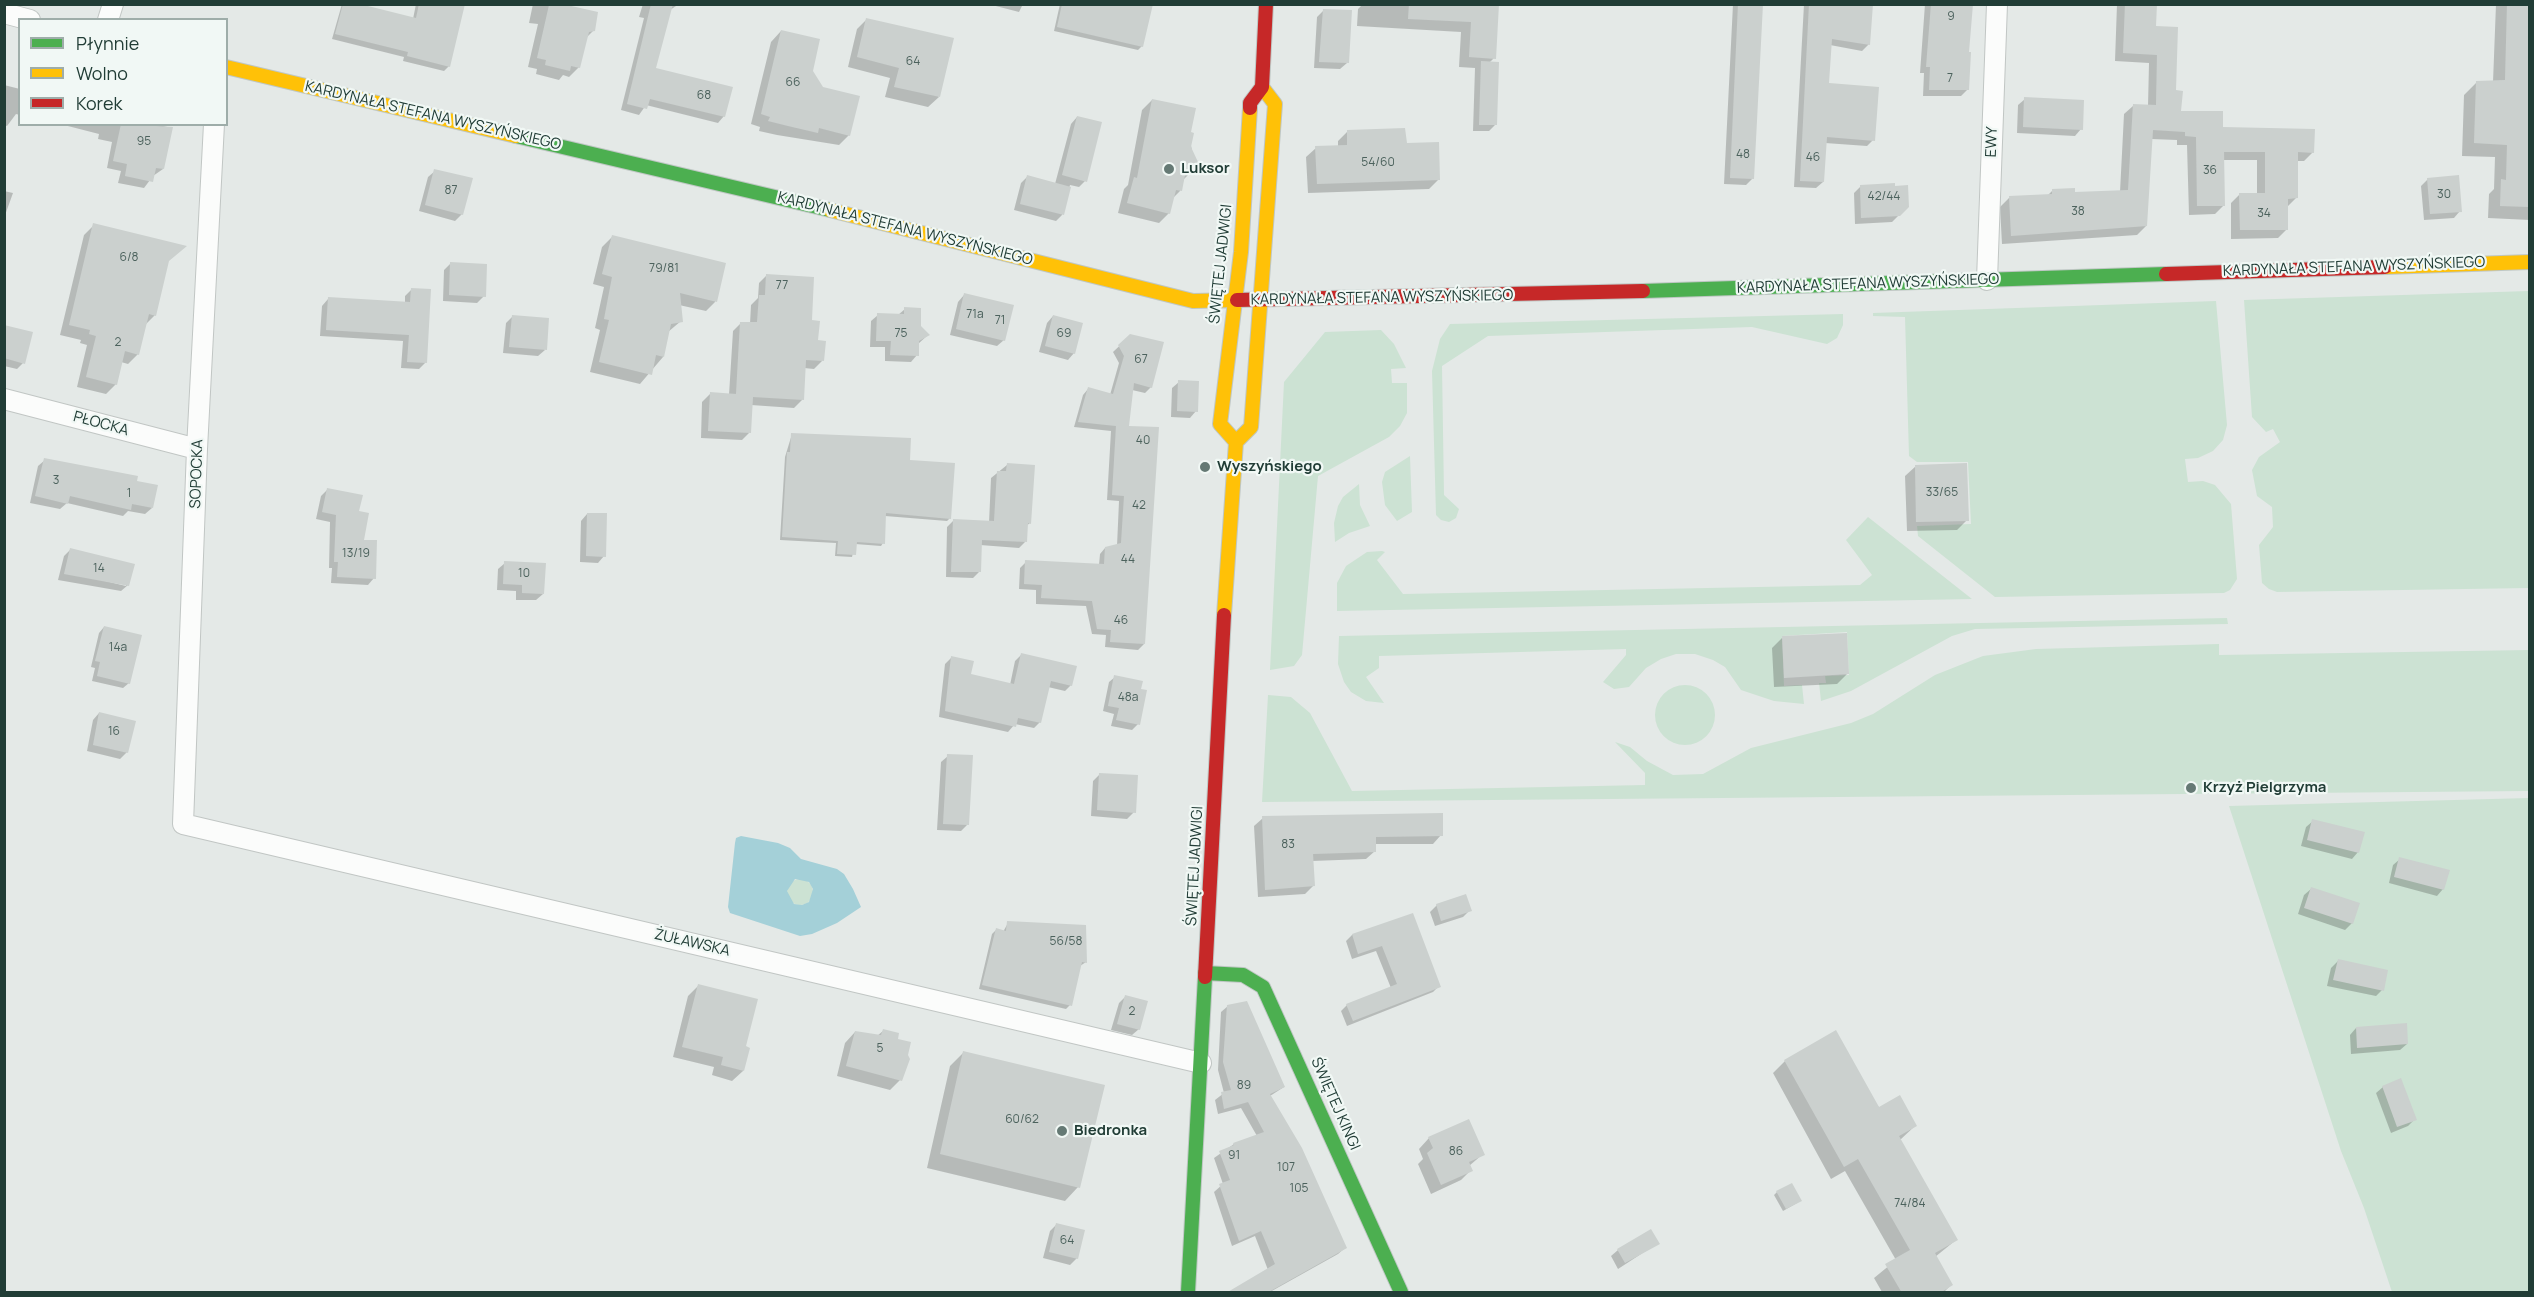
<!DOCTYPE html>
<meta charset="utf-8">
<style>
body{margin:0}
#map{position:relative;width:2534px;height:1297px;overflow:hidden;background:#e4e9e7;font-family:Manrope,sans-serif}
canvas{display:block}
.frame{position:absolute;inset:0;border:6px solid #213d36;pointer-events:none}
.legend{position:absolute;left:18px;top:18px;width:210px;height:108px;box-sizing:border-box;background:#f1f8f5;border:2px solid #9eada9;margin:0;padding:8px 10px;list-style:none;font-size:18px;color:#213d36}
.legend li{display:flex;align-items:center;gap:12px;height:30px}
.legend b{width:30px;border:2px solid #9eada9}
</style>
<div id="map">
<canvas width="2534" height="1297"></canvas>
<div class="frame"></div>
<ul class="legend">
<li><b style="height:8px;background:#4caf50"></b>Płynnie</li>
<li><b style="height:8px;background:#ffc107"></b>Wolno</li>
<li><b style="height:8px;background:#c62828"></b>Korek</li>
</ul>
</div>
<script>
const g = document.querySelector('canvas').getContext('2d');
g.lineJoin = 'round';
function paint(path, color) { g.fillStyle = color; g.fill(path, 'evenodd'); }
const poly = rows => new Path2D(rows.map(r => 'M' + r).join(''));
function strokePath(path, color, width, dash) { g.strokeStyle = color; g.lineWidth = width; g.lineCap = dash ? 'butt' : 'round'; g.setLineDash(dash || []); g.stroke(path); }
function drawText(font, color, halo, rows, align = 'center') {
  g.font = font + ' Manrope,sans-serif'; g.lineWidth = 4.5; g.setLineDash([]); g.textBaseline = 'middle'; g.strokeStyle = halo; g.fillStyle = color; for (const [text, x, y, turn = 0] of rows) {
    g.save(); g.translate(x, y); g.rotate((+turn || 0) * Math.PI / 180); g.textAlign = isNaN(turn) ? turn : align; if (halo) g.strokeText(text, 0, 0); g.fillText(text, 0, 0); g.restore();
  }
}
const green = poly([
 [2529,291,2529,588,2277,592,2269,589,2262,583,2259,545,2273,527,2272,507,2257,496,2252,470,2259,457,2280,442,2273,429,2266,432,2252,417,2244,300],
 [2216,301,2227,425,2223,440,2213,451,2198,458,2185,459,2188,482,2203,481,2215,485,2231,504,2237,579,2230,590,2224,593,1995,597,1918,536,1917,526,1971,524,1968,462,1917,462,1909,456,1905,317,1873,316,1873,313],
 [1843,314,1843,325,1837,338,1827,344,1752,327,1488,336,1442,366,1444,495,1459,509,1456,518,1449,522,1441,520,1436,515,1432,371,1440,339,1450,324],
 [1381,330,1394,344,1406,368,1391,369,1392,383,1407,383,1407,413,1400,426,1389,437,1318,476,1302,655,1294,666,1270,670,1284,382,1325,332],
 [1410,456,1412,512,1397,521,1385,505,1382,482,1385,472],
 [1359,484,1360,505,1370,526,1349,533,1335,542,1334,523,1338,506,1343,497],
 [1868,517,1972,599,1337,611,1337,583,1346,566,1367,552,1382,551,1385,552,1377,560,1403,594,1860,585,1872,575,1846,540],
 [2227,618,2228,624,1975,629,1952,636,1851,691,1821,701,1819,683,1826,683,1825,676,1849,675,1847,632,1782,636,1784,686,1802,685,1804,704,1774,701,1741,690,1725,667,1713,660,1695,654,1676,654,1661,659,1646,668,1629,687,1614,689,1603,682,1626,655,1626,649,1379,656,1379,668,1366,677,1384,703,1366,701,1351,692,1344,682,1338,664,1339,636],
 [2219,644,2219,655,2529,650,2529,791,1262,802,1268,695,1291,697,1310,713,1352,791,1645,785,1645,773,1615,742,1630,747,1647,761,1673,775,1703,774,1751,748,1851,723,1873,714,1935,675,1983,656,2036,649],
 '1655 715a30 30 0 1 1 60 0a30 30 0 1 1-60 0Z',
 [2529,798,2529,1292,2392,1292,2364,1208,2341,1151,2229,806],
 '787 892a13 13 0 1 1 26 0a13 13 0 1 1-26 0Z'
]);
const water = poly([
 [741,836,778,843,790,848,801,859,837,869,844,874,853,889,861,907,837,923,812,934,800,936,730,913,728,907,735,843,736,838],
 [795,879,809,882,813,889,809,902,802,905,794,904,787,891]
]);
const shadow = poly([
 [342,4,354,4,413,19,416,4,464,4,449,66,444,71,403,61,404,57,332,39],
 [533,4,566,4,594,30,586,38,579,67,569,77,563,75,559,80,536,74,537,69,528,67,538,24,529,23],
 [643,4,679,4,670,10,654,69,724,116,718,123,646,105,639,115,621,110,644,18,639,17],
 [988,4,1023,4,1019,12],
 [1060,4,1152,4,1142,46,1138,50,1054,31],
 [1363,4,1467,4,1494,58,1489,63,1495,125,1489,131,1473,131,1475,68,1459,67,1461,32,1357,26,1358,9],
 [1733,4,1762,4,1753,178,1746,185,1724,184],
 [1804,4,1872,4,1869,44,1862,51,1830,45,1828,84,1873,140,1867,146,1825,143,1823,182,1816,188,1794,187],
 [1925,4,1970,4,1968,89,1961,96,1923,96,1924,73,1920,73],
 [2117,4,2155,4,2154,28,2180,113,2222,128,2313,152,2304,161,2296,161,2296,198,2287,207,2287,229,2278,238,2231,239,2231,203,2240,194,2257,194,2257,160,2223,160,2224,205,2215,214,2189,215,2187,145,2177,145,2177,140,2151,139,2146,226,2137,235,2002,244,2000,207,2009,198,2047,196,2053,190,2074,193,2120,192,2124,114,2133,106,2148,106,2149,63,2115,61],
 [2496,4,2530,4,2530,220,2488,218,2489,194,2494,189,2495,157,2462,156,2464,95,2477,82,2493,82],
 [1324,10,1347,63,1340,69,1314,68,1317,17],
 [867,19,939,97,928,107,885,97,890,78,848,67,857,29],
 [781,31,811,71,849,135,839,145,777,135,759,131,760,127,751,124,771,42],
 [4,85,20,89,20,115,16,114,7,126,4,125],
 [2025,99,2081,129,2075,136,2017,133,2018,105],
 [1152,100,1189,134,1195,168,1184,179,1180,191,1173,198,1169,213,1159,223,1118,213,1124,189,1128,185,1142,110],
 [1077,117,1085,181,1079,187,1070,185,1062,215,1056,221,1014,210,1021,183,1027,177,1055,184,1071,124],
 [60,124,154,124,172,128,163,169,153,176,144,188,118,183,121,171,107,168,112,142,98,139,99,134],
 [1347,132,1405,145,1438,180,1429,189,1308,193,1306,157,1316,148,1338,147,1338,141],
 [435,171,462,214,455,221,419,211,428,177],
 [2428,179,2460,211,2454,218,2424,220,2421,186],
 [1861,186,1907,207,1892,222,1855,224,1854,193],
 [4,191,13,193,4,218],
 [94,225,167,262,155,315,145,325,138,354,128,364,121,362,116,384,106,394,77,387,87,345,80,343,81,340,60,335,84,235],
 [612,237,725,264,715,302,706,311,679,305,681,321,668,332,663,357,640,384,590,372,600,330,595,328,604,287,593,284,602,247],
 [451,263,484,296,477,303,443,301,444,270],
 [767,275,810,321,822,361,814,369,804,368,802,400,794,408,751,405,750,432,742,440,701,438,702,402,710,394,729,395,733,331,741,323,750,324,751,305,758,298,759,283],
 [412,289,426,362,419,369,401,368,403,341,320,336,322,306,328,299,405,303,405,296],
 [964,295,1004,340,997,346,950,335,958,302],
 [905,309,928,335,918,344,917,355,911,362,885,361,885,347,870,347,871,321,878,315,898,315],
 [513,316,545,350,538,356,503,353,506,323],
 [1053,316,1074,353,1068,360,1039,352,1047,323],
 [4,327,23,363,17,369,4,366],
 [1131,335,1151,387,1145,393,1132,390,1127,427,1144,644,1138,650,1105,647,1106,635,1092,634,1086,606,1036,604,1036,590,1019,589,1020,568,1026,562,1099,565,1100,554,1105,548,1117,546,1119,501,1107,500,1111,431,1074,427,1083,395,1088,389,1110,395,1119,363,1113,352],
 [1179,382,1196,411,1190,418,1171,417,1172,388],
 [792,434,908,462,950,518,947,521,885,516,883,543,881,546,855,544,852,557,835,556,836,543,780,540,785,457],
 [45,460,135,482,152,508,145,514,128,511,123,516,67,503,60,509,30,503,38,466],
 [1007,465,1030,523,1026,526,1025,542,1019,548,980,545,979,572,973,578,946,577,947,527,953,521,989,523,991,478],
 [1916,466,1967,520,1957,530,1907,531,1905,476],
 [327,490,358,512,362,541,374,578,368,585,331,583,332,568,329,568,330,522,316,519,321,496],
 [587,514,604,556,598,563,580,562,581,521],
 [70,550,133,565,128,585,121,591,58,580,64,556],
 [89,574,126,583,126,586,89,577],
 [505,563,543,594,536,600,516,600,516,591,497,590,498,569],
 [104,627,129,683,123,688,92,681,95,668,91,667,99,633],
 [1782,638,1847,674,1837,684,1774,687,1772,648],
 [1021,655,1071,685,1065,691,1048,687,1040,722,1034,728,1015,724,1008,732,939,717,945,664,951,658,969,675,1010,685,1015,661],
 [1115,677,1138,724,1132,730,1111,726,1114,714,1103,711,1109,682],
 [99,713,127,752,120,759,87,751,93,720],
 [948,756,967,825,961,831,937,830,941,762],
 [1100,774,1134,812,1127,819,1091,816,1093,781],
 [1263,818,1441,835,1433,844,1374,844,1375,851,1366,859,1312,861,1314,885,1305,894,1258,897,1254,826],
 [2313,821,2358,852,2352,859,2301,846,2306,827],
 [2400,859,2443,889,2437,896,2389,883,2393,865],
 [2311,889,2352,923,2345,930,2298,914,2304,895],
 [1437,905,1470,910,1463,917,1435,926,1430,912],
 [1412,915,1439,986,1433,992,1347,1026,1341,1011,1347,1005,1391,988,1376,951,1352,959,1346,941,1352,935],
 [1008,923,1086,962,1080,966,1070,1005,1066,1009,979,989,992,934,996,930,1003,932],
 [2338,961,2382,990,2376,996,2327,986,2331,968],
 [698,986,744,1047,743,1071,732,1081,712,1075,714,1067,673,1057,688,996],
 [1125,997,1139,1029,1132,1035,1111,1030,1119,1003],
 [1228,1006,1284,1087,1270,1096,1345,1248,1338,1254,1270,1292,1229,1292,1268,1270,1255,1236,1232,1246,1214,1192,1223,1184,1214,1158,1234,1144,1257,1136,1241,1108,1218,1114,1215,1100,1224,1093,1218,1070,1221,1012],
 [2356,1028,2407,1044,2400,1050,2351,1054,2350,1035],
 [883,1031,896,1040,900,1080,890,1090,837,1076,845,1043,855,1032,877,1036],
 [964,1052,1078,1187,1065,1201,927,1168,950,1066],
 [1785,1061,1916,1125,1900,1140,1956,1240,1935,1257,1951,1285,1944,1292,1882,1292,1874,1278,1896,1260,1845,1171,1831,1179,1773,1073],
 [2383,1087,2415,1119,2408,1126,2391,1133,2376,1093],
 [1429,1138,1483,1154,1469,1166,1471,1170,1461,1180,1431,1194,1418,1164,1423,1159,1419,1149],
 [1777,1192,1797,1203,1783,1211,1774,1195],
 [1056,1225,1077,1258,1070,1265,1043,1258,1050,1231],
 [1658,1243,1618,1269,1611,1256,1618,1250]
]);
const building = poly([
 [343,4,360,4,416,18,419,4,465,4,450,67,407,56,408,52,335,34],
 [651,4,673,4,656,68,733,87,725,117,650,99,647,109,627,104],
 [1062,4,1153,4,1143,47,1057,27],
 [1409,4,1499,4,1496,59,1469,57,1471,22,1408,19],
 [1738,4,1763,4,1754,179,1730,178],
 [1809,4,1873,4,1870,45,1832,39,1829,83,1879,87,1875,141,1827,137,1824,182,1800,181],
 [1931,4,1973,4,1969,52,1971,52,1969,90,1929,90,1930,67,1926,67],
 [2125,4,2157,4,2156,26,2178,27,2176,90,2183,91,2181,111,2223,111,2223,127,2315,129,2314,153,2298,152,2298,198,2288,199,2288,230,2240,230,2239,193,2265,193,2265,152,2224,152,2225,206,2197,206,2196,137,2185,136,2185,132,2153,130,2147,226,2011,236,2009,196,2052,194,2052,189,2075,188,2075,192,2128,190,2133,104,2156,105,2157,55,2123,53],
 [2507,4,2529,4,2529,207,2500,206,2501,179,2506,180,2507,145,2474,143,2476,81,2505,80],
 [549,5,567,5,598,12,595,31,589,32,580,68,571,66,570,71,545,65,546,60,537,58],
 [1323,9,1352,10,1349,63,1319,62],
 [866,18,954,38,940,97,894,87,899,68,857,57],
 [781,30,820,39,813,71,823,87,860,96,850,136,819,128,818,133,788,126,768,121,770,117,761,114],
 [1481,61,1499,62,1497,125,1479,125],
 [2024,97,2084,100,2083,130,2023,127],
 [1152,99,1196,108,1191,132,1194,133,1191,147,1198,162,1196,169,1185,175,1182,191,1176,190,1170,214,1127,203,1134,177,1137,178],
 [1077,116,1102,122,1087,182,1062,175],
 [121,124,173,127,164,169,156,168,153,182,125,176,127,164,113,161],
 [1405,128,1407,143,1439,142,1440,180,1317,184,1315,146,1347,145,1347,130],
 [434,169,473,178,463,215,425,205],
 [1027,175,1071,187,1064,215,1020,204],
 [2459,175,2462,212,2430,214,2427,178],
 [1895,183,1895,186,1908,185,1909,207,1900,216,1861,218,1860,185],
 [93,223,187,246,169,261,156,316,149,314,139,355,125,351,117,385,86,377,96,336,89,334,90,330,69,325],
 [612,235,726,263,717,302,680,293,683,322,671,324,664,357,656,355,652,375,599,362,609,320,604,319,612,277,602,274],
 [450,262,487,264,486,297,449,295],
 [766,274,814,277,812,320,820,321,818,340,826,341,824,361,806,360,804,400,753,397,751,433,708,431,710,392,736,394,740,322,757,322,759,295,765,295],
 [411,288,431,289,427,363,407,362,409,335,326,330,328,297,410,302],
 [964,293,1014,305,1005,341,956,329],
 [904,307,921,308,921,326,930,335,919,341,919,356,890,355,891,341,876,341,877,313,904,314],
 [512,315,549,318,547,350,509,347],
 [1053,315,1083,323,1075,354,1045,346],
 [4,325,33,332,25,364,4,358],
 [1130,334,1164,342,1152,388,1134,383,1129,426,1159,427,1145,644,1110,642,1111,630,1097,629,1092,601,1041,598,1042,585,1024,584,1025,560,1104,564,1105,547,1121,543,1124,496,1112,495,1116,426,1078,422,1088,387,1113,394,1124,356,1118,345],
 [1178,380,1199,381,1198,412,1177,411],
 [791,433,911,438,910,460,955,463,951,519,886,513,885,544,857,542,856,555,837,554,838,541,782,537,787,452,790,452],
 [44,458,138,476,137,481,158,485,153,508,132,504,131,510,70,496,68,504,35,496],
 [1007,463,1035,465,1031,524,1028,523,1027,542,982,540,981,572,951,572,953,519,994,521,997,471,1006,471],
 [1967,463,1969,521,1916,522,1915,465],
 [327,488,363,495,359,511,369,513,364,540,377,540,376,579,337,577,338,562,334,562,336,515,322,512],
 [587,513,607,513,606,557,586,556],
 [70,548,135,564,129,586,64,574],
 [504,561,546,563,544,594,522,593,522,585,503,584],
 [104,626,142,635,130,684,97,676,100,662,95,661],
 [1847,633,1849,674,1784,678,1782,636],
 [1021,653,1077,666,1072,686,1051,681,1041,723,1018,718,1016,727,945,711,951,656,974,661,971,674,1014,684],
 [1114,675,1143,681,1141,689,1147,690,1140,725,1116,720,1119,708,1108,706],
 [99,712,136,721,128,753,93,745],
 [947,754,973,755,969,825,943,824],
 [1099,773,1138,775,1136,813,1097,810],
 [1443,813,1443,836,1376,837,1376,852,1313,854,1315,886,1265,890,1262,816],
 [2312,819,2365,832,2359,853,2307,840],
 [2399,857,2450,870,2444,890,2394,877],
 [2311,887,2360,903,2353,924,2304,908],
 [1466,894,1472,911,1441,921,1436,904],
 [1413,913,1441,987,1353,1021,1346,1004,1397,984,1382,946,1358,954,1352,934],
 [1007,921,1086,925,1087,963,1082,962,1072,1006,982,985,996,928,1006,931],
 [2338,959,2388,970,2384,991,2333,980],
 [698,984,758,999,746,1046,750,1048,744,1071,721,1065,723,1057,682,1047],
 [1125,995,1148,1001,1140,1030,1117,1024],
 [1247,1001,1285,1087,1270,1094,1302,1148,1347,1248,1267,1293,1226,1293,1275,1264,1261,1231,1239,1241,1219,1184,1230,1180,1219,1151,1234,1145,1233,1143,1264,1132,1248,1102,1224,1109,1221,1092,1231,1090,1223,1062,1227,1005],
 [2407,1023,2408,1044,2357,1048,2356,1027],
 [883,1029,899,1033,898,1039,911,1042,908,1055,910,1059,902,1081,846,1066,855,1031,881,1035],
 [1836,1030,1879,1107,1900,1095,1917,1126,1899,1136,1958,1240,1935,1253,1953,1285,1940,1293,1902,1293,1885,1264,1910,1250,1858,1159,1844,1167,1784,1060],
 [963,1051,1105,1085,1080,1188,940,1154],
 [2401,1078,2417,1120,2397,1127,2382,1086],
 [1469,1119,1485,1155,1469,1162,1473,1171,1441,1185,1427,1153,1433,1148,1428,1137],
 [1792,1183,1802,1201,1786,1209,1776,1191],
 [1056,1223,1085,1230,1078,1259,1049,1252],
 [1651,1229,1660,1244,1625,1263,1617,1249]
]);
const street = poly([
 [4,13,30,20],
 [108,20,113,4],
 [214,124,197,449,183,824,1201,1063],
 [1987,280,1997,4],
 [4,399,197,449]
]);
const fast = poly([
 [516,136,830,210],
 [1643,291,2166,274],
 [1205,973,1243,975,1263,987,1401,1292],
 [1188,1292,1205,977]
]);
const slow = poly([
 [226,67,516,136],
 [830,210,1193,301,1237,300],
 [2385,267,2530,262],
 [1236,442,1220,424,1241,252,1250,108],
 [1224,615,1236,442,1251,427,1275,104,1262,87]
]);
const jam = poly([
 [1250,108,1250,103,1262,87,1266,4],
 [2166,274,2385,267],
 [1237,300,1643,291],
 [1205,977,1224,615]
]);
const markers = [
 [1169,169,6,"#657974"],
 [1205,467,6,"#657974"],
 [2191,788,6,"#657974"],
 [1062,1131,6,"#657974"]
];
const numberNames = [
 ["9",1951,17],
 ["64",913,62],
 ["7",1950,79],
 ["66",793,83],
 ["68",704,96],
 ["95",144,142],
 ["48",1743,155],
 ["46",1813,158],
 ["54/60",1378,163],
 ["36",2210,171],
 ["87",451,191],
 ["30",2444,195],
 ["42/44",1884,197],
 ["38",2078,212],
 ["34",2264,214],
 ["6/8",129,258],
 ["79/81",664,269],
 ["77",782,286],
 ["71a",975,315],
 ["71",1000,321],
 ["75",901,334],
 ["69",1064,334],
 ["2",118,343],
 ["67",1141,360],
 ["40",1143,441],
 ["3",56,481],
 ["33/65",1942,493],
 ["1",129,494],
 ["42",1139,506],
 ["13/19",356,554],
 ["44",1128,560],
 ["14",99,569],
 ["10",524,574],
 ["46",1121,621],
 ["14a",118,648],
 ["48a",1128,698],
 ["16",114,732],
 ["83",1288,845],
 ["56/58",1066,942],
 ["2",1132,1012],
 ["5",880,1049],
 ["89",1244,1086],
 ["60/62",1022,1120],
 ["86",1456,1152],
 ["91",1234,1156],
 ["107",1286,1168],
 ["105",1299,1189],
 ["74/84",1910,1204],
 ["64",1067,1241]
];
const streetNames = [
 ["KARDYNAŁA STEFANA WYSZYŃSKIEGO",433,116,13],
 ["EWY",1992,142,-88],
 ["KARDYNAŁA STEFANA WYSZYŃSKIEGO",905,229,14],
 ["ŚWIĘTEJ JADWIGI",1221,264,-84],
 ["KARDYNAŁA STEFANA WYSZYŃSKIEGO",2354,267,-2],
 ["KARDYNAŁA STEFANA WYSZYŃSKIEGO",1868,284,-2],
 ["KARDYNAŁA STEFANA WYSZYŃSKIEGO",1382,298,-1],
 ["PŁOCKA",101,424,15],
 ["SOPOCKA",197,474,-88],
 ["ŚWIĘTEJ JADWIGI",1195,866,-87],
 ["ŻUŁAWSKA",692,943,13],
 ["ŚWIĘTEJ KINGI",1335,1104,66]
];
const poiNames = [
 ["Luksor",1181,169],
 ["Wyszyńskiego",1217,467],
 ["Krzyż Pielgrzyma",2203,788],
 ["Biedronka",1074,1131]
];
paint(green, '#cce2d3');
paint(water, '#a4d0d8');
paint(shadow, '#0003');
paint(building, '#cbd0ce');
strokePath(street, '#c1c6c4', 22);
strokePath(fast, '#bfc7c4', 16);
strokePath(slow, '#bfc7c4', 16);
strokePath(jam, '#bfc7c4', 16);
strokePath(street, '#fbfcfb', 20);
strokePath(fast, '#4caf50', 14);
strokePath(slow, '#ffc107', 14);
strokePath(jam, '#c62828', 14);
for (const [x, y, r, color] of markers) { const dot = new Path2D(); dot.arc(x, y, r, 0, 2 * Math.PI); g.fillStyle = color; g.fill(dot); strokePath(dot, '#f1f8f5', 2); }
drawText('12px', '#4c625d', null, numberNames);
drawText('15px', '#213d36', '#f1f8f5', streetNames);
drawText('bold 15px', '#213d36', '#f1f8f5', poiNames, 'left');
</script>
